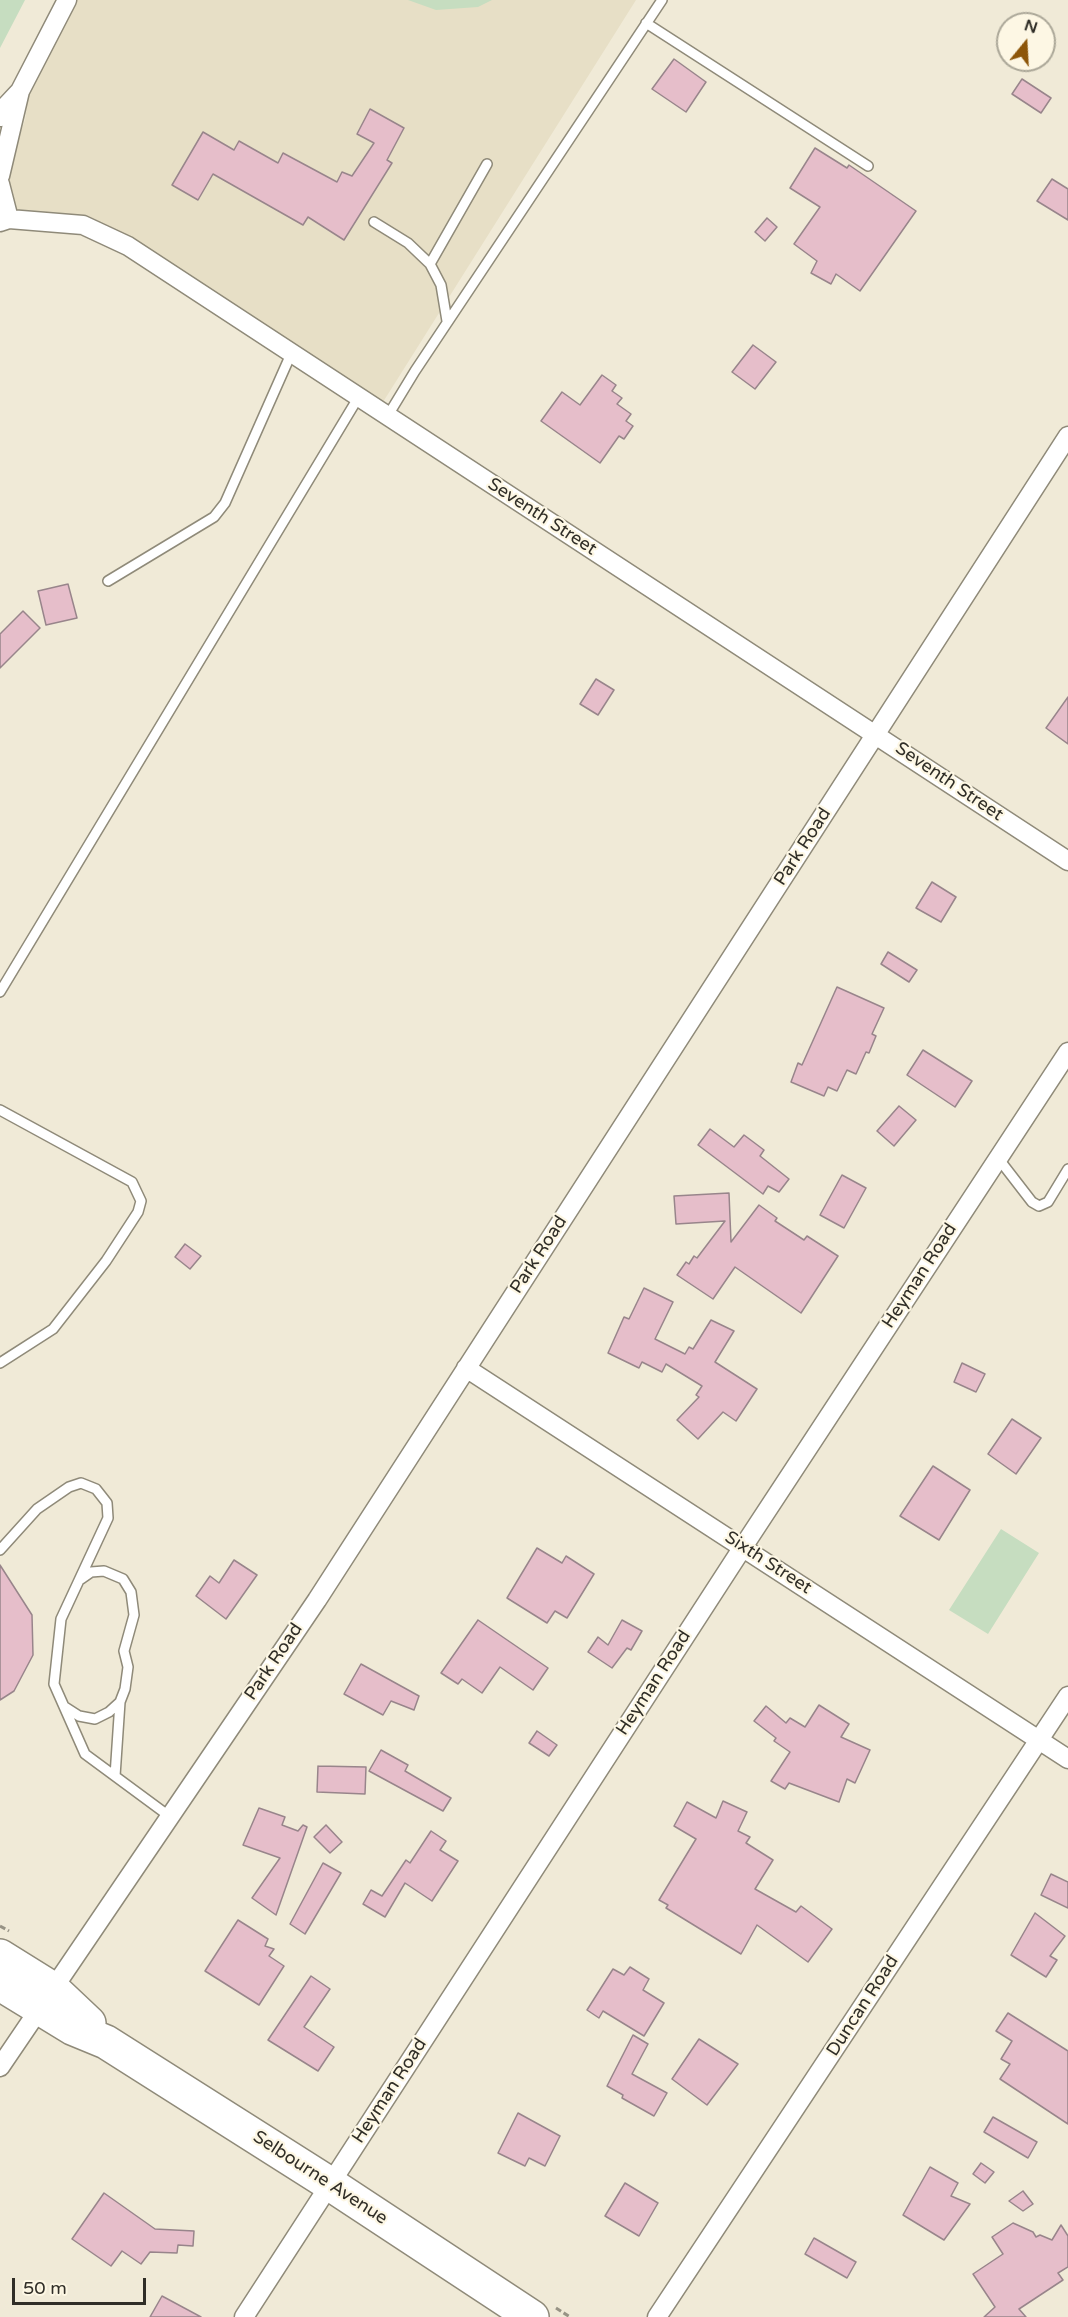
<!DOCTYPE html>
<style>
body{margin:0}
#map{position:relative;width:1068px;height:2317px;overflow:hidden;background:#f0ead7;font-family:"Varela Round",sans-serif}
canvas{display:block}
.north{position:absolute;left:996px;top:12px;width:60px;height:60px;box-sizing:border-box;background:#fdf7e4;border:2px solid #aba798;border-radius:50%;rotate:18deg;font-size:16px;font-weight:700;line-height:24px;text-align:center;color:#302e27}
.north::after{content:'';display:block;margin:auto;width:21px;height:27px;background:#8d5609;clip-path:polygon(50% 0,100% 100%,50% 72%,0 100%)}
.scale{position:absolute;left:12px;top:2278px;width:134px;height:27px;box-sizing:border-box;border:3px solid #302e27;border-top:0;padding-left:8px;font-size:18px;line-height:21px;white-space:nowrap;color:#302e27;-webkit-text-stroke:4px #fdf7e4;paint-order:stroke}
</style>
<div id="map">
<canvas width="1068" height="2317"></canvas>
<div class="north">N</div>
<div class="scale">50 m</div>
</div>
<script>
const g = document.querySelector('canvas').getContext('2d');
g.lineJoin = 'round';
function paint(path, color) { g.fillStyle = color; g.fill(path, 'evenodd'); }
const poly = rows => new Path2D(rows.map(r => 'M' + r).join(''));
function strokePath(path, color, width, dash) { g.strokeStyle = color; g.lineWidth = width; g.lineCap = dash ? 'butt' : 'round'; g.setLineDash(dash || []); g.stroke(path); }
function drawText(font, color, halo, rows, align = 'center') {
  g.font = font + ' "Varela Round",sans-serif'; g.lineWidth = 4.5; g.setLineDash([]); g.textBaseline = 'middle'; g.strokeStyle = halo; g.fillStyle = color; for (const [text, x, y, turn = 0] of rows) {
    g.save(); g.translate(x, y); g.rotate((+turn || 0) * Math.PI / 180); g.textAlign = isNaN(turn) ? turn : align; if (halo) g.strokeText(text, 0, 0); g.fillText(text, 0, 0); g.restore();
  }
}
const built = poly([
 [77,0,636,0,383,402,105,224,86,215,17,212,8,182,10,160,25,120,29,92]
]);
const green = poly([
 [0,0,25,0,0,48],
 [408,0,492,0,478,7,436,10],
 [1001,1529,1039,1553,988,1634,949,1610]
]);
const building = poly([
 [674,59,706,82,686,112,652,89,674,59],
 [1022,79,1051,98,1041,113,1012,94,1022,79],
 [370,109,404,128,387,160,392,163,344,240,308,217,303,225,213,174,198,200,172,185,203,132,234,150,239,141,278,163,283,153,337,182,342,172,352,176,374,143,357,134,370,109],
 [815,148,847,168,849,165,916,211,860,291,836,274,831,284,811,273,817,261,794,244,820,207,790,188,815,148],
 [1052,179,1068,189,1068,220,1037,201,1052,179],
 [767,218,777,227,765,241,755,232,767,218],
 [753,345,776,362,755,389,732,372,753,345],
 [602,375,616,385,612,391,622,398,617,404,631,414,626,421,633,426,624,439,619,436,600,463,541,421,562,392,580,405,602,375],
 [68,584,77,618,46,625,38,591,68,584],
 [23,611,40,628,0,668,0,634,23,611],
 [596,679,614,690,598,715,580,704,596,679],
 [1068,697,1068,744,1046,728,1068,697],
 [932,882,956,897,941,922,916,908,932,882],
 [888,952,917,970,909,982,881,964,888,952],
 [837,987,884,1008,872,1034,876,1036,869,1053,866,1052,856,1074,847,1070,837,1091,828,1087,824,1096,791,1082,798,1063,802,1065,837,987],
 [923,1050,972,1081,955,1107,907,1075,923,1050],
 [899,1106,916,1120,894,1146,877,1131,899,1106],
 [710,1129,734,1147,744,1135,764,1150,760,1156,789,1179,779,1192,768,1186,763,1194,698,1145,710,1129],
 [842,1175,866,1188,844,1228,820,1215,842,1175],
 [729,1193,731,1242,759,1205,777,1218,775,1221,804,1240,807,1236,838,1256,801,1313,735,1267,713,1299,677,1275,686,1262,689,1264,694,1256,697,1258,725,1221,676,1224,674,1196,729,1193],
 [185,1244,201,1256,190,1269,175,1257,185,1244],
 [644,1288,673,1302,655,1339,685,1354,689,1347,693,1349,711,1320,734,1331,715,1362,757,1389,736,1421,723,1412,698,1439,677,1420,699,1397,696,1395,702,1386,666,1364,662,1372,642,1362,639,1368,608,1353,624,1317,629,1319,644,1288],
 [962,1363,985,1374,976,1392,954,1382,962,1363],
 [1012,1419,1041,1438,1016,1474,988,1454,1012,1419],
 [933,1466,970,1490,939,1540,900,1516,933,1466],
 [537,1548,562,1563,566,1556,594,1574,567,1618,555,1611,547,1623,507,1598,537,1548],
 [234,1560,257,1575,226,1619,196,1596,210,1576,219,1583,234,1560],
 [0,1565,32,1615,33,1655,14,1691,0,1700,0,1565],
 [478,1620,548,1668,533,1690,500,1667,482,1693,462,1679,458,1684,441,1673,478,1620],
 [622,1620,642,1631,631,1650,627,1648,612,1668,588,1652,598,1637,608,1645,622,1620],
 [361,1664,419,1696,414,1710,391,1701,383,1715,344,1694,361,1664],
 [819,1705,849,1724,841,1737,870,1750,855,1783,847,1779,839,1802,789,1783,785,1789,771,1781,790,1752,774,1741,776,1738,754,1721,766,1706,786,1723,790,1718,805,1727,819,1705],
 [537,1731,557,1745,549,1756,529,1743,537,1731],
 [381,1750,408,1765,405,1771,451,1798,443,1811,369,1771,381,1750],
 [318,1766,366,1767,365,1794,317,1792,318,1766],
 [723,1801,747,1812,738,1831,750,1837,746,1843,773,1860,755,1889,796,1912,801,1906,832,1929,808,1962,757,1925,741,1954,666,1908,668,1905,659,1900,696,1839,674,1826,687,1802,716,1818,723,1801],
 [259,1808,285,1817,282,1825,298,1831,303,1825,307,1827,276,1915,252,1898,280,1858,243,1845,259,1808],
 [326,1825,342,1842,330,1853,314,1837,326,1825],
 [431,1831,446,1841,440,1850,458,1861,432,1901,405,1883,385,1917,363,1904,371,1890,382,1896,406,1860,410,1863,431,1831],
 [323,1863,341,1873,305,1934,290,1924,323,1863],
 [1051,1874,1068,1882,1068,1908,1041,1895,1051,1874],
 [1035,1913,1065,1936,1050,1956,1057,1960,1046,1977,1011,1955,1035,1913],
 [238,1920,268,1939,265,1946,274,1949,269,1956,284,1966,259,2005,205,1971,238,1920],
 [630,1967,649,1979,643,1990,664,2003,644,2036,603,2011,599,2018,587,2010,613,1969,624,1975,630,1967],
 [311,1976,330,1989,304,2027,334,2047,318,2071,268,2040,311,1976],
 [1008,2013,1068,2051,1068,2124,1000,2079,1010,2064,1001,2059,1012,2041,996,2031,1008,2013],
 [633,2035,648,2044,632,2074,667,2093,654,2116,622,2098,623,2095,607,2086,633,2035],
 [699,2039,738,2064,707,2105,672,2079,699,2039],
 [518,2113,560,2136,545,2166,529,2158,525,2166,498,2153,518,2113],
 [993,2117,1037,2142,1028,2158,984,2132,993,2117],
 [981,2163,994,2172,985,2183,973,2174,981,2163],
 [930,2167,958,2183,951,2196,970,2204,944,2240,903,2215,930,2167],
 [625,2183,658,2203,639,2236,605,2216,625,2183],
 [1023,2191,1033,2204,1023,2211,1009,2201,1023,2191],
 [104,2193,155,2229,194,2231,193,2246,178,2245,177,2253,150,2252,141,2264,122,2251,111,2266,72,2239,104,2193],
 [1013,2223,1033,2232,1036,2237,1040,2235,1052,2240,1061,2225,1068,2236,1068,2267,1058,2273,1063,2280,1019,2309,1026,2317,984,2317,995,2307,973,2274,1003,2254,992,2237,1013,2223],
 [814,2238,856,2262,847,2278,805,2254,814,2238],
 [162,2296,201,2317,150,2317,162,2296]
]);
const path = poly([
 [0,1926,9,1931],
 [556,2308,570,2317]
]);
const lane = poly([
 [646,23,868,166],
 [374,222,408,243,430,264,441,285,447,321],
 [430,264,487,164],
 [387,417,415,371,662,0],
 [108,581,214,517,225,503,291,354],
 [0,992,358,398],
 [0,1110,132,1182,141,1201,138,1212,106,1261,53,1329,0,1363],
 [998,1158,1032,1202,1039,1206,1048,1202,1068,1169],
 [0,1550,37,1509,69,1487,81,1483,96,1489,107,1503,108,1518,61,1619,54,1684,85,1754,169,1816],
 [65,1707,79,1716,95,1719,109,1712,120,1702,125,1689,128,1667,124,1651,134,1615,131,1592,123,1579,104,1571,91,1572,81,1579],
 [115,1776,120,1702]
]);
const street = poly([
 [0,117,4,108,20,91,67,0],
 [0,176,20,91],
 [0,184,9,219],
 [0,222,9,219,83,225,128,246,1068,861],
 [466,1368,1068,1759],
 [0,2067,317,1600,1068,436],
 [244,2317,743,1547,1068,1052],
 [657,2317,1068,1696]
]);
const highway = poly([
 [0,1956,53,1989,89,2023],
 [0,1984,72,2028,106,2042,330,2184,532,2317]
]);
const streetNames = [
 ["Seventh Street",542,517,33],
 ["Seventh Street",949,782,34],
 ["Park Road",803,847,-57],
 ["Park Road",539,1255,-57],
 ["Heyman Road",920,1276,-57],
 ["Sixth Street",768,1563,33],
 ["Park Road",274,1662,-56],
 ["Heyman Road",654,1683,-57],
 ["Duncan Road",863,2006,-57],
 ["Heyman Road",390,2091,-57],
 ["Selbourne Avenue",320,2178,33]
];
paint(built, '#e7dfc6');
paint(green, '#c6ddc0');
paint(building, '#e6beca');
strokePath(building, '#98858b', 1.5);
strokePath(lane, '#8f8a79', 12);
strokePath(street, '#8f8a79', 21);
strokePath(highway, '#8f8a79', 36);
strokePath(path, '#979385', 3, [6, 3]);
strokePath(lane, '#fff', 9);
strokePath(street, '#fff', 18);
strokePath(highway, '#fff', 33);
drawText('18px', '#302e27', '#fdf7e4', streetNames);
</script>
